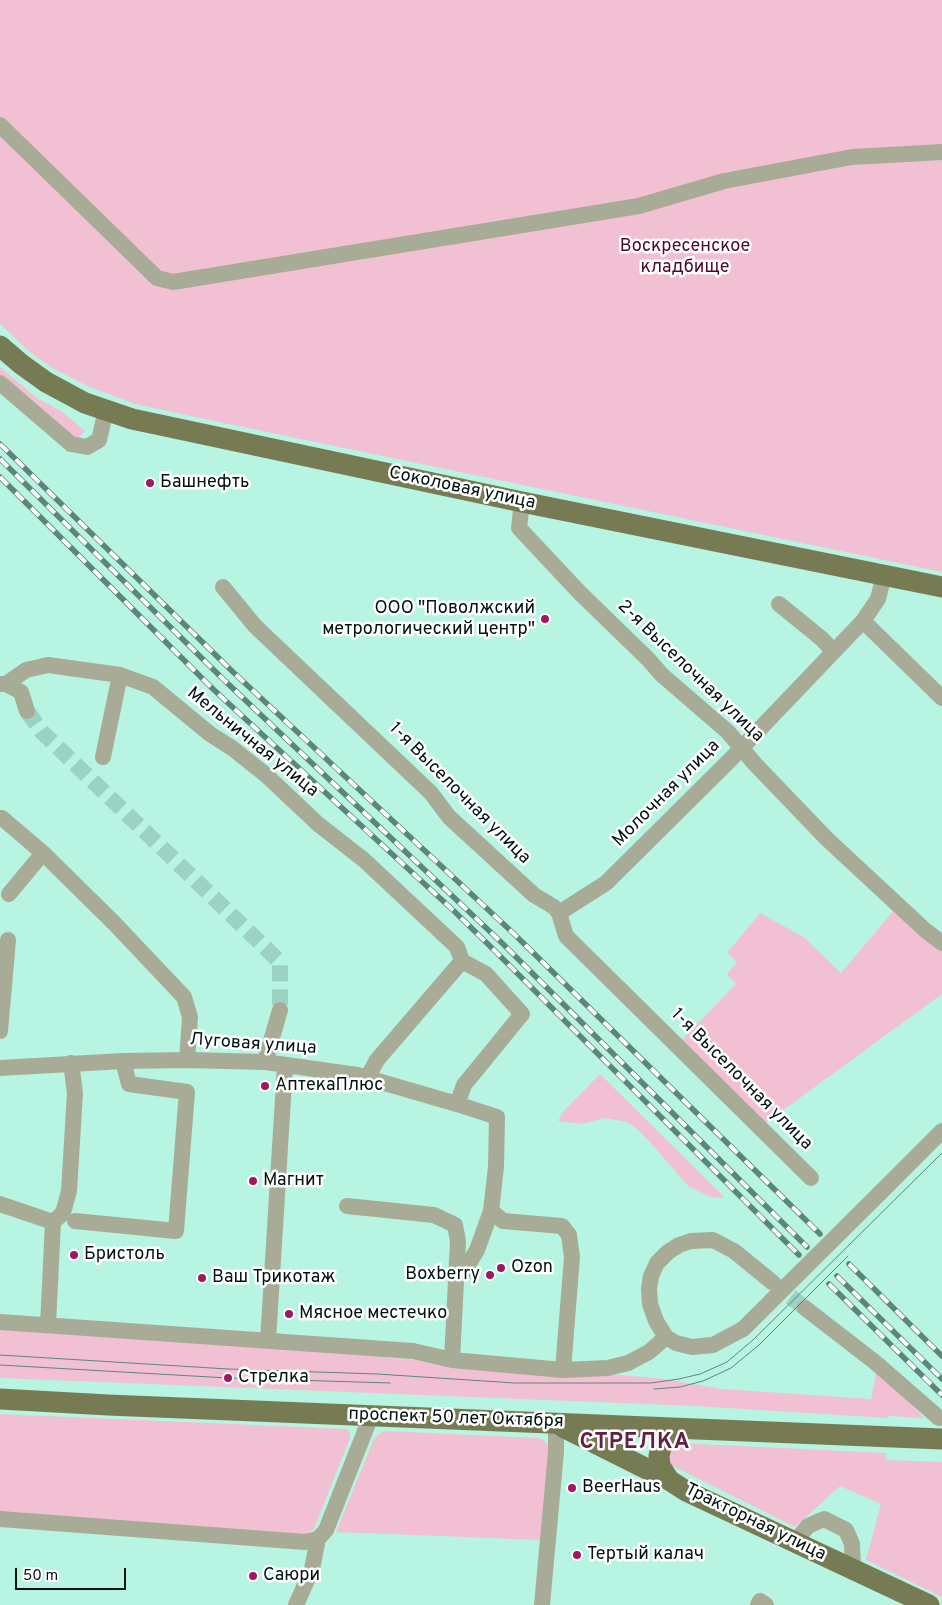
<!DOCTYPE html>
<meta charset="utf-8">
<style>
body{margin:0}
#map{position:relative;width:942px;height:1605px;overflow:hidden;background:#b7f4e2;font-family:Overpass,sans-serif}
canvas{display:block}
.scale{position:absolute;left:15px;top:1568px;width:111px;height:22px;box-sizing:border-box;border:2px solid #00140f;border-top:0;padding-left:6px;font-size:15px;line-height:18px;white-space:nowrap;color:#00140f;-webkit-text-stroke:4px #fff;paint-order:stroke}
</style>
<div id="map">
<canvas width="942" height="1605"></canvas>
<div class="scale">50 m</div>
</div>
<script>
const g = document.querySelector('canvas').getContext('2d');
g.lineJoin = 'round';
function paint(path, color) { g.fillStyle = color; g.fill(path, 'evenodd'); }
const poly = rows => new Path2D(rows.map(r => 'M' + r).join(''));
function strokePath(path, color, width, dash) { g.strokeStyle = color; g.lineWidth = width; g.lineCap = dash ? 'butt' : 'round'; g.setLineDash(dash || []); g.stroke(path); }
function drawText(font, color, halo, rows, align = 'center') {
  g.font = font + ' Overpass,sans-serif'; g.lineWidth = 5; g.setLineDash([]); g.textBaseline = 'middle'; g.strokeStyle = halo; g.fillStyle = color; for (const [text, x, y, turn = 0] of rows) {
    g.save(); g.translate(x, y); g.rotate((+turn || 0) * Math.PI / 180); g.textAlign = isNaN(turn) ? turn : align; if (halo) g.strokeText(text, 0, 0); g.fillText(text, 0, 0); g.restore();
  }
}
const green = poly([
 [0,0,942,0,942,572,214,421,135,404,90,387,54,369,31,353,0,324],
 [0,367,37,398,61,411,85,431,76,442,0,376],
 [895,909,942,951,942,994,756,1130,673,1049,736,984,727,974,737,962,727,953,760,913,805,938,841,973],
 [600,1074,725,1198,711,1197,689,1187,650,1142,637,1129,627,1122,605,1118,582,1124,558,1121,563,1112],
 [0,1329,277,1347,415,1360,455,1368,609,1374,665,1379,722,1389,871,1399,876,1373,905,1398,924,1418,888,1416,888,1418,695,1406,0,1378],
 [0,1414,347,1429,350,1433,350,1438,314,1529,306,1535,0,1513],
 [385,1431,538,1438,545,1441,549,1448,540,1540,336,1532,373,1441,378,1434],
 [678,1443,886,1453,886,1460,942,1462,942,1597,866,1560,881,1504,840,1486,795,1527,671,1465,667,1451,671,1445]
]);
const minorTunnel = poly([
 [27,711,42,732,280,962,280,1010],
 [772,1282,805,1308]
]);
const minor = poly([
 [0,125,157,278,173,282,639,206,724,181,852,157,942,152],
 [0,383,71,444,87,447,99,440,106,410],
 [522,502,519,528,580,593,648,659,662,675,728,732,755,764,827,839,925,930,942,943],
 [223,587,255,626,431,793,449,817,534,895,554,907,559,913,566,936,811,1178],
 [779,604,822,639,833,651],
 [863,621,942,698],
 [0,684,6,684,26,670,48,665,120,675,153,687,210,734,232,748,266,775,318,824,364,860,457,947,462,961],
 [6,684,21,692,27,711],
 [103,757,120,675],
 [0,818,2,818,43,853,115,924,184,997,190,1017,187,1060],
 [9,894,43,853],
 [559,913,606,883,731,759,863,621,878,599,884,575],
 [0,1031,8,940],
 [265,1062,280,1010],
 [0,1068,123,1061,187,1060,265,1062,357,1075,457,1104,497,1117,496,1167,491,1211,477,1250,463,1273,457,1274],
 [367,1078,377,1060,462,961],
 [457,1104,464,1085,522,1014,486,974,462,961],
 [880,1193,942,1131],
 [0,1204,53,1222],
 [347,1206,434,1215,455,1225,458,1241,452,1360],
 [491,1211,503,1221,562,1226,569,1235,572,1257,563,1370],
 [75,1221,176,1231,187,1092,129,1084,123,1061],
 [805,1308,876,1363,939,1418],
 [0,1322,413,1351,452,1360,563,1370,608,1368,628,1363,649,1352,666,1337],
 [48,1325,53,1222,63,1213,69,1191,75,1093,71,1063],
 [743,1329,713,1345,692,1347,676,1343,666,1337,656,1321,650,1304,649,1289,651,1276,657,1263,668,1252,679,1245,691,1241,713,1240,734,1251,772,1282],
 [268,1341,285,1066],
 [0,1519,305,1542,318,1539],
 [795,1542,808,1526,824,1519,846,1530,852,1544,853,1569],
 [296,1605,312,1569,318,1539,326,1530,371,1416],
 [542,1605,556,1452,556,1423],
 [758,1605,760,1601,766,1605]
]);
const major = poly([
 [0,346,21,364,46,382,85,403,132,419,522,502,942,587],
 [0,1399,108,1405,942,1439],
 [563,1427,669,1480,686,1491,929,1605],
 [669,1480,660,1466,659,1456,661,1447,668,1436,683,1429]
]);
const tram = poly([
 [0,1355,228,1369,377,1374,515,1383,651,1383,679,1379,700,1374,727,1362,754,1339,942,1153],
 [0,1365,228,1378,390,1383],
 [654,1389,680,1387,703,1381,731,1368,759,1345,848,1256]
]);
const rail = poly([
 [0,444,233,672,512,932,820,1234],
 [0,459,224,680,501,942,807,1247],
 [0,477,214,690,455,912,494,950,799,1255],
 [849,1264,942,1356],
 [837,1276,942,1379],
 [829,1284,942,1395]
]);
const minorBridge = poly([
 [743,1329,880,1193]
]);
const markers = [
 [150,483,5,"#a01661"],
 [545,619,5,"#a01661"],
 [265,1086,5,"#a01661"],
 [253,1181,5,"#a01661"],
 [74,1255,5,"#a01661"],
 [501,1268,5,"#a01661"],
 [490,1275,5,"#a01661"],
 [202,1278,5,"#a01661"],
 [289,1314,5,"#a01661"],
 [228,1378,5,"#a01661"],
 [572,1488,5,"#a01661"],
 [577,1555,5,"#a01661"],
 [253,1576,5,"#a01661"]
];
const parkNames = [
 ["Воскресенское",685,247],
 ["кладбище",685,268]
];
const poiNames = [
 ["Башнефть",160,483],
 ["ООО \"Поволжский",535,609,"right"],
 ["метрологический центр\"",535,630,"right"],
 ["АптекаПлюс",275,1086],
 ["Магнит",263,1181],
 ["Бристоль",84,1255],
 ["Ozon",511,1268],
 ["Boxberry",480,1275,"right"],
 ["Ваш Трикотаж",212,1278],
 ["Мясное местечко",299,1314],
 ["Стрелка",238,1378],
 ["BeerHaus",582,1488],
 ["Тертый калач",587,1555],
 ["Саюри",263,1576]
];
const streetNames = [
 ["Соколовая улица",462,489,12],
 ["2-я Выселочная улица",690,672,44],
 ["Мельничная улица",252,743,39],
 ["1-я Выселочная улица",459,794,45],
 ["Молочная улица",667,794,-45],
 ["Луговая улица",253,1045,4],
 ["1-я Выселочная улица",741,1080,45],
 ["проспект 50 лет Октября",456,1419,2],
 ["Тракторная улица",755,1523,26]
];
const districtNames = [
 ["СТРЕЛКА",635,1444]
];
paint(green, '#f1c1d3');
strokePath(minorTunnel, '#9cd2c2', 16, [16, 8]);
strokePath(minor, '#a8ac96', 16);
strokePath(major, '#767b54', 21);
strokePath(tram, '#5d867b', 1);
strokePath(rail, '#5d867b', 5.5);
strokePath(rail, '#fff', 4, [11]);
strokePath(minorBridge, '#a8ac96', 16);
for (const [x, y, r, color] of markers) { const dot = new Path2D(); dot.arc(x, y, r, 0, 2 * Math.PI); g.fillStyle = color; g.fill(dot); strokePath(dot, '#fff', 2); }
drawText('18px', '#4f082e', '#fff', parkNames);
drawText('18px', '#00140f', '#fff', poiNames, 'left');
drawText('18px', '#00140f', '#fff', streetNames);
g.letterSpacing = '1px';
drawText('bold 22px', '#622140', '#fff', districtNames);
g.letterSpacing = '0px';
</script>
